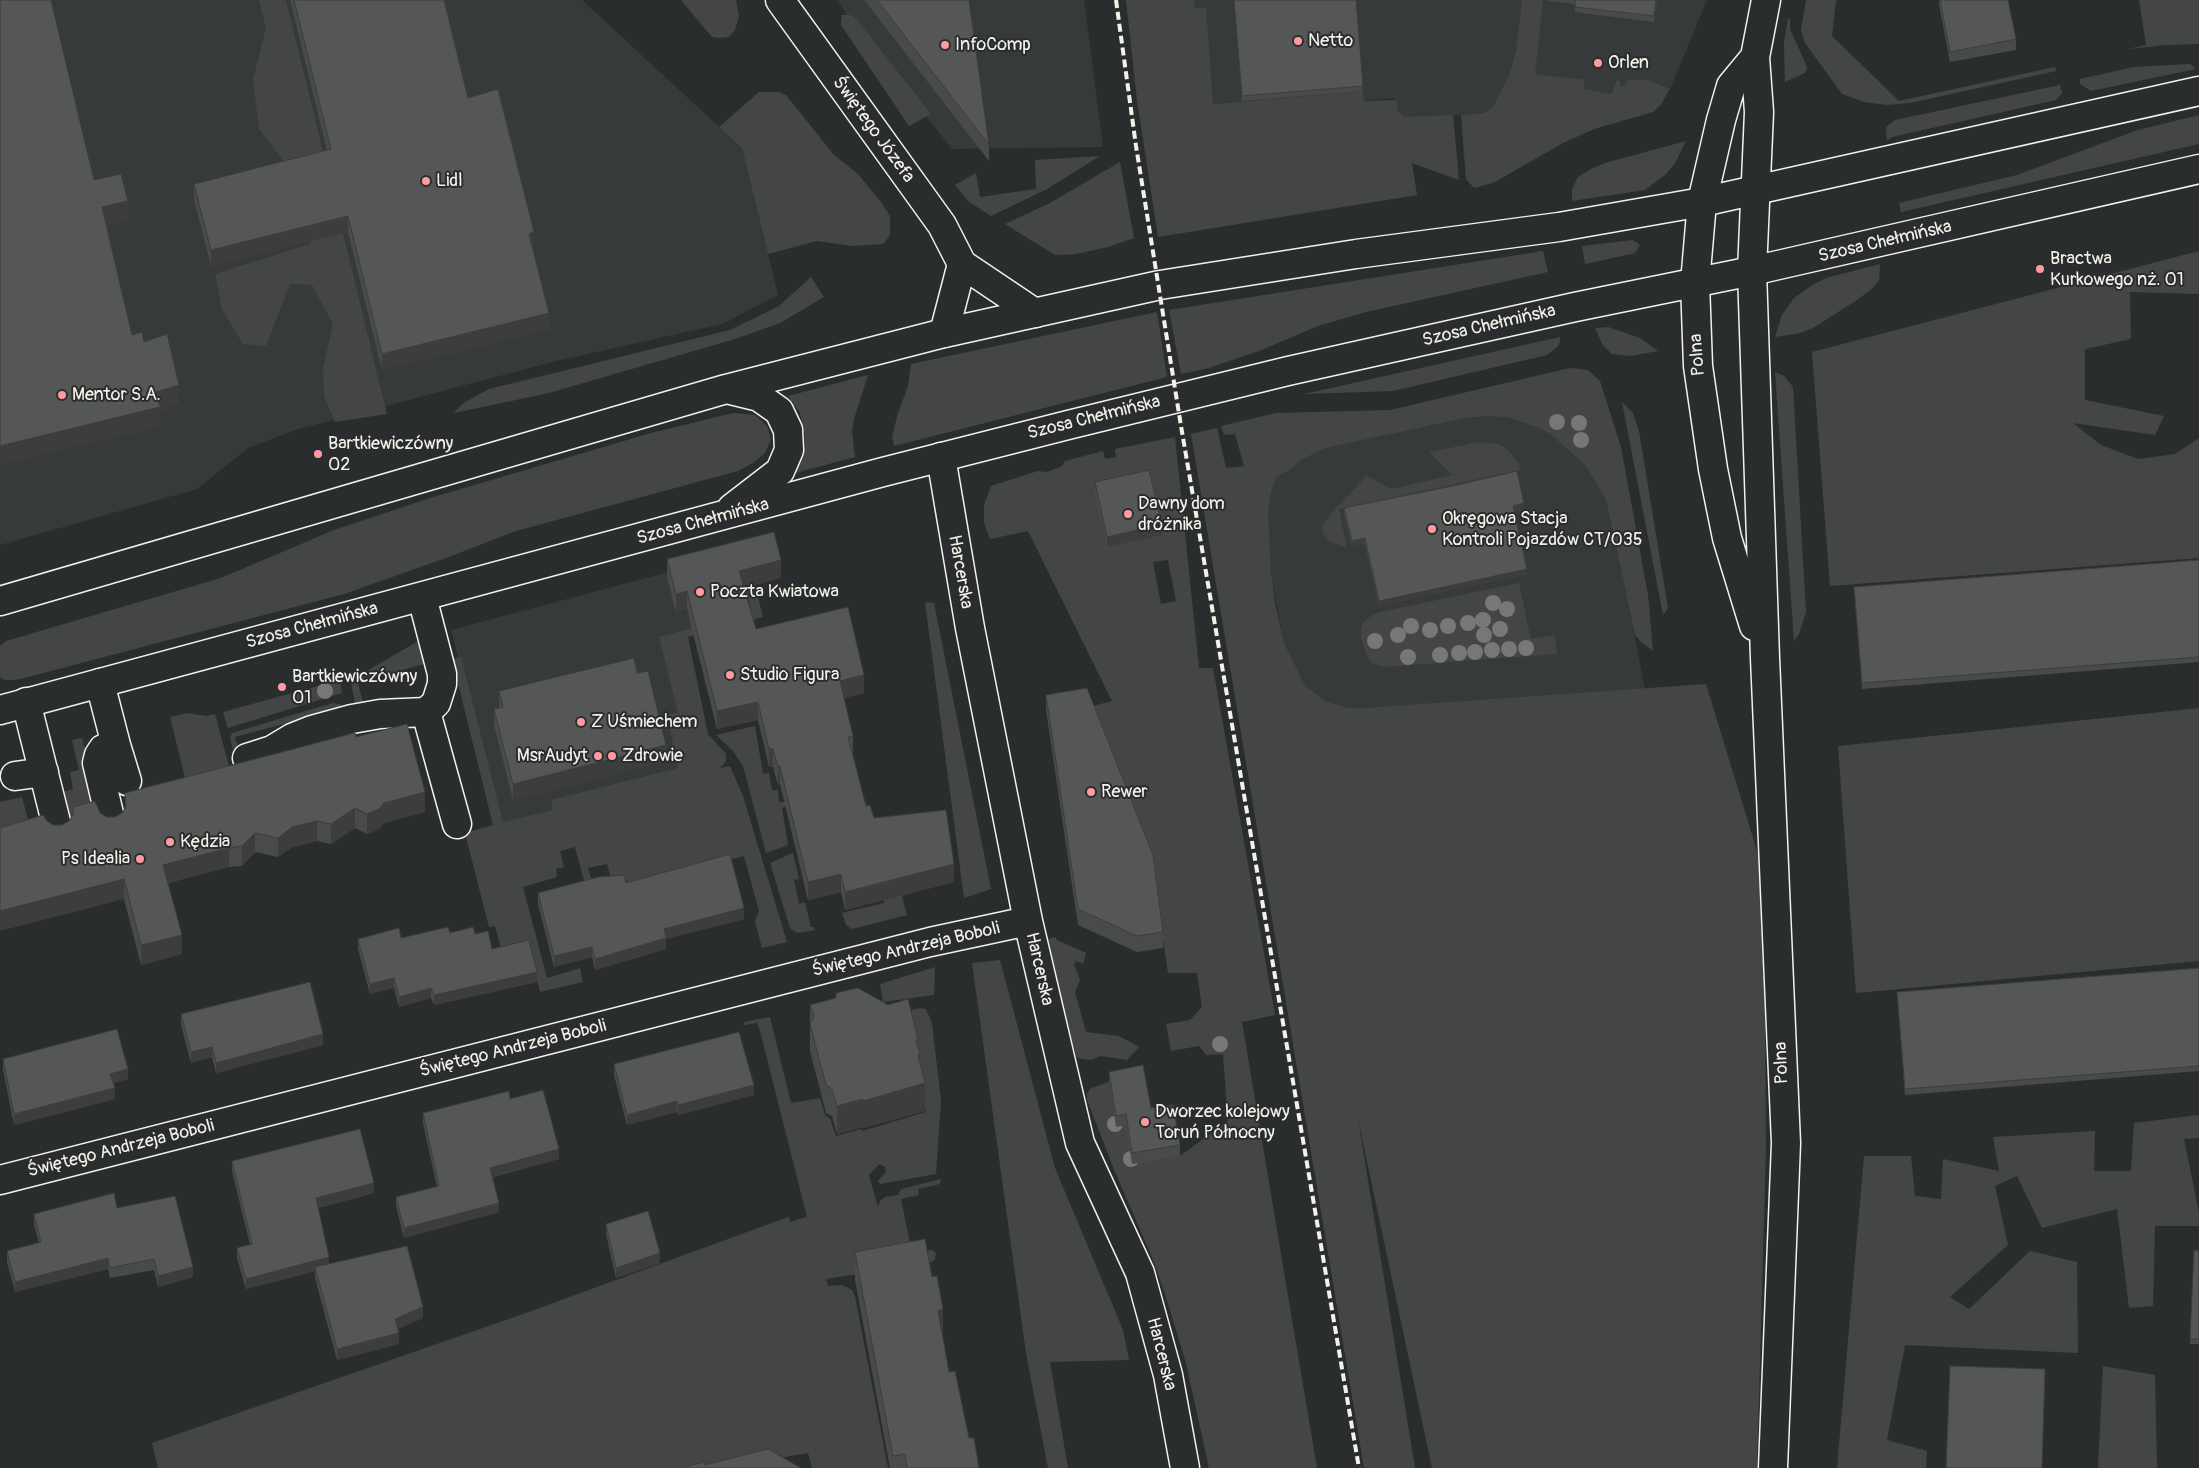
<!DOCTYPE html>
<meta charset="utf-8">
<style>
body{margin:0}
canvas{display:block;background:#2a2d2e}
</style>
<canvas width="2199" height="1468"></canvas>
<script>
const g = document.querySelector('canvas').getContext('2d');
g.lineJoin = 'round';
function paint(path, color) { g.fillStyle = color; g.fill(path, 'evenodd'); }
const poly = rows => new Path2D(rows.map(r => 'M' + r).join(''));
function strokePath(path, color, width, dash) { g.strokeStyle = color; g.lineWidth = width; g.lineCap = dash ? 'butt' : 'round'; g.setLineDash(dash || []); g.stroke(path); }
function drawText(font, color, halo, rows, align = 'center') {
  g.font = font + ' Pangolin,sans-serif'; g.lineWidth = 4; g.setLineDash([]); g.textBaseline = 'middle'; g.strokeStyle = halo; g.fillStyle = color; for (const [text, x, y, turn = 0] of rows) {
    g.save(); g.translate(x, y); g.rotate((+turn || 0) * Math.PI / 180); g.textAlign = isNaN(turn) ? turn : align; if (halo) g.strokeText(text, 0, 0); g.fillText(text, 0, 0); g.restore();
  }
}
const built = poly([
 [0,0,582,0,742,148,778,295,722,324,556,361,295,430,248,448,197,489,0,545],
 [838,0,1084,0,1103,147,952,149,846,14],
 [1194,0,1707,0,1670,89,1648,80,1626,86,1619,86,1620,81,1616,81,1612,94,1584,89,1585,80,1484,113,1410,119,1402,116,1398,111,1394,98,1363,101,1363,91,1212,104,1205,7,1195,8],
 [1520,401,1601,461,1646,695,1298,721,1250,459],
 [744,552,761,614,660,641,694,775,501,823,451,630]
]);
const green = poly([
 [259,0,286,0,387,414,335,422,324,396,323,369,333,324,312,285,290,284,266,346,243,344,222,309,215,274,310,244,297,179,259,129,253,79,266,28],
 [681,0,736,0,739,16,735,30,729,37,720,38,712,37],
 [1126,0,1194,0,1195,8,1206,7,1213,104,1363,91,1364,101,1396,100,1398,111,1405,117,1453,115,1459,180,1412,163,1417,195,1158,237,1137,100],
 [1522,0,1543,0,1535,74,1585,80,1584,89,1612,94,1616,81,1620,80,1620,86,1625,86,1627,80,1648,80,1670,89,1660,106,1653,112,1594,129,1563,143,1493,183,1474,188,1466,179,1461,115,1484,113,1493,107,1509,76,1516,51],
 [1806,0,1836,0,1832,36,1899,101,2055,67,2056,71,1910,103,1887,105,1864,102,1842,94,1805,43,1801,30],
 [2139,0,2199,0,2199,44,2166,45,2128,49,2146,45],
 [842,15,851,15,858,21,931,114,909,126,841,25],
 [1788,18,1790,19,1790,29,1807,67,1805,73,1785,82,1784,43],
 [2190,64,2196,69,2091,91,2080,84,2080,79,2134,67],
 [2060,85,2062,93,2056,100,1892,137,1887,141,1886,127,1895,120],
 [759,92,779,92,786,95,834,155,858,174,881,202,890,216,890,235,883,244,853,246,817,241,768,254,742,148,719,127],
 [2199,115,2199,144,1901,212,1899,203,2017,175,2138,130],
 [1686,141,1675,163,1666,174,1645,190,1572,201,1572,189,1578,177,1591,169,1605,163],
 [1100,156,1047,189,991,216,968,201,955,185,976,173,980,197,1036,189,1035,160],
 [1120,162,1134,238,1108,247,1076,254,1055,255,1005,224,1050,203],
 [1633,240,1640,245,1635,253,1585,264,1582,246],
 [1543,251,1548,272,1366,312,1318,326,1259,351,1209,368,1181,374,1169,310],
 [2199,251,2199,294,2130,292,2131,339,2085,349,2085,400,2164,416,2155,435,2073,423,2101,445,2138,459,2175,454,2199,438,2199,558,1830,586,1812,352],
 [1880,264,1879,280,1874,287,1857,300,1813,328,1800,333,1775,337,1782,315,1794,298,1811,286,1826,278],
 [811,277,824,297,780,323,735,339,549,393,454,413,462,404,489,389,730,330,779,306],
 [1157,312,1167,377,894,446,892,437,898,413,908,386,911,364],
 [1608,327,1640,338,1658,351,1631,356,1612,354,1602,344,1595,328],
 [1560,337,1560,342,1557,347,1547,355,1393,391,1304,394],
 [1570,368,1588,370,1600,381,1621,447,1648,595,1653,651,1642,643,1635,635,1606,499,1596,482,1584,464,1555,438,1544,430,1508,417,1487,416,1465,418,1325,448,1299,461,1291,469,1276,477,1271,492,1268,511,1271,572,1275,603,1284,643,1305,686,1327,702,1348,708,1365,708,1706,684,1764,874,1766,1147,1757,1468,1432,1468,1358,1119,1415,1468,1364,1468,1191,434,1217,428,1226,468,1244,466,1235,434,1224,435,1221,426,1276,413,1390,410],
 [1775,372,1784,376,1793,387,1806,612,1799,634,1794,641],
 [868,375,854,419,852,431,855,457,795,473,804,451,805,436,800,413,788,396],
 [1622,402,1633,413,1639,431,1668,608,1663,615],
 [733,413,755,415,767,426,771,439,765,453,753,463,738,471,516,531,446,558,344,594,28,677,15,680,5,680,0,677,0,646,6,641,221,578,334,530,427,499,651,433],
 [1175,437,1199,668,1213,668,1275,1015,1242,1022,1317,1468,1209,1468,1186,1363,1165,1294,1152,1257,1115,1172,1087,1100,1087,1094,1091,1088,1109,1082,1116,1126,1126,1125,1180,1156,1228,1121,1223,1054,1206,1055,1199,1046,1171,1051,1166,1024,1190,1020,1202,1007,1197,973,1168,973,1153,871,1089,707,1112,701,1028,531,990,539,984,523,984,505,991,486,1038,471,1047,472,1062,466,1065,461,1103,451,1105,459,1111,458,1116,457,1115,449],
 [1168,560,1176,601,1161,604,1153,562],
 [1480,442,1499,444,1507,449,1518,462,1520,470,1339,509,1347,548,1329,541,1324,536,1322,530,1323,524,1334,510,1367,476,1391,489,1452,475,1429,452],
 [747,554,763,617,688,637,708,734,726,754,726,761,720,768,730,766,743,796,787,942,762,948,755,921,759,911,744,856,688,870,628,890,626,880,612,883,607,864,588,868,593,886,586,888,575,847,560,851,564,867,556,869,557,877,523,887,547,978,580,968,583,982,540,992,529,948,503,955,495,926,489,927,465,833,493,825,452,659,461,657,503,822,553,810,551,800,678,768,667,715,678,713,659,637,752,612,737,556],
 [1519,583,1531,639,1555,635,1557,654,1385,667,1373,664,1368,659,1361,639,1361,629,1363,622,1375,613],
 [925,602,934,603,991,889,964,898],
 [420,640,427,663,358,683,365,710,356,708,350,677,358,676],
 [340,680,342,693,228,728,223,712],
 [333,703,340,704,344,708,235,737,246,779,241,781,230,738,232,733],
 [2199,708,2199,961,1856,993,1838,746],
 [187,713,206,716,215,714,233,781,190,798,170,717],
 [755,726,763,774,769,773,772,790,778,790,779,802,785,802,786,806,782,808,788,845,766,853,743,766,733,751,716,735],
 [82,738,104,821,72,829,58,793,73,789,70,772,79,770,72,740],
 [22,797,32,835,0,843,0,802],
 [793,853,799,879,794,880,799,904,805,902,811,927,814,927,815,930,797,933,790,928,770,863],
 [901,892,907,915,852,929,846,925,842,913,884,903,883,896],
 [1055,937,1057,940,1086,953,1083,964,1076,961,1074,965,1080,980,1075,992,1086,1032,1119,1036,1139,1047,1127,1060,1101,1056,1091,1060,1077,1058,1045,943,1046,940],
 [1000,960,1055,1168,1123,1330,1129,1360,1050,1362,1068,1468,1048,1468,1026,1353,972,963],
 [935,967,934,995,883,1002,880,984],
 [920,1008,926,1009,932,1023,941,1101,936,1174,880,1184,878,1181,886,1172,885,1167,879,1164,869,1175,878,1207,880,1201,885,1197,898,1195,901,1189,941,1179,940,1184,918,1189,919,1195,901,1199,912,1253,932,1250,936,1253,935,1259,930,1263,826,1279,828,1286,842,1285,852,1290,855,1296,888,1468,812,1468,808,1453,773,1459,746,1468,158,1468,152,1443,526,1313,769,1224,789,1217,790,1222,807,1217,760,1031,757,1023,744,1025,744,1022,770,1017,791,1103,820,1098,825,1115,830,1119,836,1136,861,1129,862,1131,926,1112,900,1013],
 [2199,1115,2199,1138,2184,1139,2199,1213,2199,1226,2155,1226,2153,1306,2129,1308,2117,1209,2042,1228,2017,1176,1995,1186,2008,1245,1950,1297,1969,1309,2030,1251,2077,1262,2078,1353,1905,1345,1887,1440,1927,1451,1926,1468,1837,1468,1864,1156,1911,1156,1915,1196,1941,1199,1943,1159,1999,1171,1993,1137,2095,1131,2094,1171,2131,1171,2134,1123],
 [2103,1366,2155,1375,2157,1468,2098,1468]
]);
const minor = poly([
 [780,0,942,225,962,264,1035,313],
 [1766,0,1755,57,1759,112,1752,271,1765,658,1786,1143,1773,1468],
 [944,333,962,264],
 [941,457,970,628,1028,921,1080,1143,1140,1273,1168,1375,1185,1468],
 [422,597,442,674,442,684,436,703,426,712,457,824],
 [1754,626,1727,538,1713,469,1698,366,1695,283,1702,202,1721,120,1731,86,1755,57],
 [100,683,116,745,103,749,99,755,97,763,111,822],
 [26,702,58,830],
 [116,745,127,781],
 [247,758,272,750,292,738,312,730,352,719,380,714,426,712],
 [15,776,44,772],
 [0,1180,930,942,1028,921]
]);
const major = poly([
 [726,389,759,397,779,411,788,430,789,450,780,471,732,508],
 [0,601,726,389,944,333,1160,285,1356,254,1559,227,1702,202,2199,91],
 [0,710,883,472,1068,425,1288,371,1575,307,1752,271,2199,169]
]);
const rail = poly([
 [1116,0,1136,146,1181,426,1359,1468]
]);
const trees = [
 [1557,422],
 [1579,423],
 [1581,440],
 [1493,603],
 [1507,609],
 [1483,620],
 [1468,623],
 [1411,626],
 [1448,626],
 [1500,629],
 [1430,630],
 [1398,635],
 [1484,635],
 [1375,641],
 [1526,648],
 [1509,649],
 [1492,650],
 [1475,652],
 [1459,653],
 [1440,655],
 [1408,657],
 [325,691],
 [1220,1044],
 [1115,1124],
 [1131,1159]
];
const wall = poly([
 [290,0,444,0,468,98,534,248,533,249,549,329,382,370,348,232,211,266,194,200,194,184,327,150],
 [865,0,969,0,989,145,989,161,865,1],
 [1234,0,1356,0,1363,91,1242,101],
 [1548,0,1657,0,1654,22,1575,12,1575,4,1548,1],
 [1939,0,2016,39,2016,50,1950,62,1939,5],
 [1095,482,1162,535,1107,547,1095,493],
 [1344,508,1524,509,1514,511,1527,574,1379,606,1365,544,1352,546,1344,514],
 [667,559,781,578,744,588,756,629,864,693,844,698,853,736,853,754,866,806,874,818,954,882,845,910,841,892,808,900,780,784,778,785,773,767,769,767,758,720,717,729,687,609,676,612,667,577],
 [2199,560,2199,662,1862,689,1854,587],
 [637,673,666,761,513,800,494,725,494,709,499,708,499,691],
 [1046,695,1163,932,1163,948,1137,952,1078,925,1046,710],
 [356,737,425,812,384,823,379,829,367,834,355,828,331,844,317,841,292,847,278,857,255,852,242,866,229,867,168,883,182,954,141,965,124,899,47,821,53,825,62,825,100,813,107,817,115,817,122,813,125,809,125,793],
 [626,883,744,919,666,939,666,949,595,970,592,957,554,967,538,904,538,893],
 [475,934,492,949,537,982,434,1005,431,998,399,1007,394,988,370,994,358,949,358,939,401,938],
 [2199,968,2199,1071,1905,1095,1897,992],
 [836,993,918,1049,925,1111,863,1128,863,1127,837,1134,832,1116,826,1113,810,1051,810,1005,836,998],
 [181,1014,323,1045,216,1073,212,1057,191,1063,181,1025],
 [3,1059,128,1079,113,1083,115,1099,14,1125,3,1070],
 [614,1064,754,1095,678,1115,677,1112,627,1125,614,1075],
 [1109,1072,1151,1108,1180,1145,1180,1156,1132,1164,1126,1125,1116,1127,1109,1082],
 [510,1099,559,1159,493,1177,499,1212,404,1238,396,1206,396,1197,437,1187,423,1123,423,1113],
 [232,1161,374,1193,318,1208,329,1264,423,1318,397,1329,399,1344,337,1360,315,1278,315,1271,246,1289,237,1258,237,1248,250,1245,232,1171],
 [117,1208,193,1277,158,1287,154,1270,110,1278,108,1269,15,1292,7,1262,7,1251,39,1243,34,1225,34,1214],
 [606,1224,660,1263,616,1278,606,1234],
 [2194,1250,2199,1251,2199,1344,2190,1344],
 [855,1252,943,1337,949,1372,969,1438,979,1468,890,1468,855,1280]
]);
const shadedWall = poly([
 [128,201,128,220,102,227,102,207],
 [348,216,348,232,211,266,211,250],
 [534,232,534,248,529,250,529,234],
 [549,313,549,329,382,370,382,354],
 [179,385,179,404,160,411,160,427,0,465,0,446],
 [1524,503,1524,509,1513,511,1513,506],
 [1162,524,1162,535,1107,547,1107,537],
 [1365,538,1365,544,1352,546,1352,541],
 [781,560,781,578,739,589,739,571],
 [1527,569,1527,574,1379,606,1379,601],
 [687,591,687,609,676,612,676,594],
 [864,675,864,693,840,699,840,681],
 [758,702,758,720,717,729,717,711],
 [666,745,666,761,513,800,513,784],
 [769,749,773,749,773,767,769,767],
 [780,766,780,784,778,785,778,767],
 [425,792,425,812,384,823,379,829,367,834,367,814,384,803],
 [355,808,355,828,331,844,331,824],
 [317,821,317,841,292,847,278,857,278,838,292,827],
 [255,833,255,852,242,866,242,846],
 [229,848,229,867,163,884,163,865],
 [954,864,954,882,845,910,845,892],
 [841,874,841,892,808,900,808,882],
 [124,879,124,899,0,931,0,911],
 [744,908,744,919,666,939,666,949,595,970,595,959,664,929],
 [182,935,182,954,141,965,141,945],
 [592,947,592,957,554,967,554,956],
 [537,972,537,982,434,1005,434,995],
 [394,978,394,988,370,994,370,984],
 [431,988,431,998,399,1007,399,997],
 [323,1034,323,1045,216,1073,216,1063],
 [918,1039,918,1055,920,1055,920,1082,916,1040],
 [212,1047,212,1057,191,1063,191,1052],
 [128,1069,128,1079,110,1084,110,1074],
 [925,1083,925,1111,863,1128,863,1101],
 [754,1085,754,1095,678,1115,678,1105],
 [115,1088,115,1099,14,1125,14,1114],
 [863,1099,863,1127,837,1134,837,1106],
 [677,1101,677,1112,627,1125,627,1115],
 [559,1149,559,1159,490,1177,490,1168],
 [374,1183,374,1193,316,1208,316,1198],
 [499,1203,499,1212,404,1238,404,1228],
 [660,1253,660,1263,616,1278,616,1268],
 [329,1257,329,1267,315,1267,315,1271,246,1289,246,1279],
 [108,1258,108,1269,15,1292,15,1282],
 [193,1267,193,1277,158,1287,158,1276],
 [423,1307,423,1318,395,1330,395,1319],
 [943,1309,943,1337,938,1311],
 [399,1333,399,1344,337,1360,337,1349]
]);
const building = poly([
 [0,0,51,0,94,180,121,174,128,201,102,207,132,335,142,332,144,342,167,334,179,385,156,392,160,407,0,446,0,0],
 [294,0,444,0,468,98,498,89,534,232,529,234,549,313,382,354,348,216,211,250,194,184,331,149,294,0],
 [877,0,969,0,989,145,877,0],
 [1234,0,1356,0,1363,86,1242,96,1234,0],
 [1575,0,1656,0,1654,16,1575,7,1575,0],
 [1940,0,2008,0,2016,39,1950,52,1940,0],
 [1149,470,1162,524,1107,537,1095,482,1149,470],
 [1517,471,1524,503,1513,506,1527,569,1379,601,1365,538,1352,541,1344,508,1457,485,1517,471],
 [774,532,781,560,739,571,756,629,848,607,864,675,840,681,853,736,848,737,866,806,870,805,874,818,946,810,954,864,845,892,841,874,808,882,780,766,778,767,773,749,769,749,758,702,717,711,687,591,676,594,667,559,774,532],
 [2199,560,2199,657,1862,683,1854,587,2199,560],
 [634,658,637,673,648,671,666,745,513,784,494,709,503,707,499,691,634,658],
 [1087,688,1153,855,1163,932,1137,936,1078,909,1046,695,1087,688],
 [407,724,425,792,384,803,379,809,367,814,355,808,331,824,317,821,292,827,278,838,255,833,242,846,229,848,163,865,182,935,141,945,124,879,0,911,0,828,43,815,47,821,53,825,62,825,69,821,73,815,73,807,95,801,100,813,107,817,115,817,122,813,126,807,125,793,355,733,356,737,407,724],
 [730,854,744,908,664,929,666,938,595,959,592,947,554,956,538,893,598,877,624,875,626,883,730,854],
 [448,927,450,933,473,927,475,934,488,931,492,949,529,940,537,972,434,995,431,988,399,997,394,978,370,984,358,939,399,928,401,938,448,927],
 [2199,968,2199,1066,1905,1089,1897,992,2199,968],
 [310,982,323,1034,216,1063,212,1047,191,1052,181,1014,310,982],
 [858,988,888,1005,908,999,918,1039,916,1040,920,1055,918,1055,925,1083,863,1101,863,1099,837,1106,832,1089,826,1085,810,1024,814,1017,810,1005,836,998,836,993,858,988],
 [117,1029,128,1069,110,1074,115,1088,14,1114,3,1059,117,1029],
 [739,1032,754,1085,678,1105,677,1101,627,1115,614,1064,739,1032],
 [1143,1065,1151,1108,1173,1105,1180,1145,1132,1153,1126,1114,1116,1116,1109,1072,1143,1065],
 [543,1090,559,1149,490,1168,499,1203,404,1228,396,1197,439,1186,423,1113,509,1091,510,1099,543,1090],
 [360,1129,374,1183,316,1198,329,1257,246,1279,237,1248,252,1244,232,1161,360,1129],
 [114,1193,117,1208,175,1196,193,1267,158,1276,154,1259,110,1268,108,1258,15,1282,7,1251,41,1242,34,1214,114,1193],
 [648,1211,660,1253,616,1268,606,1224,648,1211],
 [925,1239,932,1277,937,1276,943,1309,938,1311,949,1372,955,1371,969,1438,974,1438,979,1468,907,1468,905,1454,893,1456,855,1252,925,1239],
 [407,1246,423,1307,395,1319,399,1333,337,1349,315,1267,407,1246],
 [2194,1250,2199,1251,2199,1339,2190,1339,2194,1250],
 [1950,1366,2045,1369,2042,1468,1946,1468,1950,1366],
 [768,1449,801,1468,681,1468,705,1462,705,1465,768,1449]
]);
const markers = [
 [1298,41,5,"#ff9aa2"],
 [945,45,5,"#ff9aa2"],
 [1598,63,5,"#ff9aa2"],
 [426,181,5,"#ff9aa2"],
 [2040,269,5,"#ff9aa2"],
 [62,395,5,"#ff9aa2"],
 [318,454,5,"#ff9aa2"],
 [1128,514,5,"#ff9aa2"],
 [1432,529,5,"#ff9aa2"],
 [700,592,5,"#ff9aa2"],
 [730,675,5,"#ff9aa2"],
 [282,687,5,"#ff9aa2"],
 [581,722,5,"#ff9aa2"],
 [598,756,5,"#ff9aa2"],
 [612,756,5,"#ff9aa2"],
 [1091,792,5,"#ff9aa2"],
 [170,842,5,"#ff9aa2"],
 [140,859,5,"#ff9aa2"],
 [1145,1122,5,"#ff9aa2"]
];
const poiNames = [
 ["Netto",1308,41],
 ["InfoComp",955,45],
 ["Orlen",1608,63],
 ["Lidl",436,181],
 ["Bractwa",2050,259],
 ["Kurkowego nż. 01",2050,280],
 ["Mentor S.A.",72,395],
 ["Bartkiewiczówny",328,444],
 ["02",328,465],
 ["Dawny dom",1138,504],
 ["dróżnika",1138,525],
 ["Okręgowa Stacja",1442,519],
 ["Kontroli Pojazdów CT/035",1442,540],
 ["Poczta Kwiatowa",710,592],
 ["Studio Figura",740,675],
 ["Bartkiewiczówny",292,677],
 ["01",292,698],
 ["Z Uśmiechem",591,722],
 ["MsrAudyt",588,756,"right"],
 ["Zdrowie",622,756],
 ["Rewer",1101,792],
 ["Kędzia",180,842],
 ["Ps Idealia",130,859,"right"],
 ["Dworzec kolejowy",1155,1112],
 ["Toruń Północny",1155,1133]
];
const streetNames = [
 ["Świętego Józefa",873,130,54],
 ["Szosa Chełmińska",1885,242,-13],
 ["Szosa Chełmińska",1489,326,-13],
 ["Polna",1698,355,-94],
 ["Szosa Chełmińska",1094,418,-14],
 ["Szosa Chełmińska",703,522,-15],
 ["Harcerska",960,572,80],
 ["Szosa Chełmińska",312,626,-15],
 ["Świętego Andrzeja Boboli",906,950,-13],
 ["Harcerska",1039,969,77],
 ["Świętego Andrzeja Boboli",513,1049,-14],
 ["Polna",1782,1063,-92],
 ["Świętego Andrzeja Boboli",121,1149,-14],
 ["Harcerska",1161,1354,76]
];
paint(built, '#373a3a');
paint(green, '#444645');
strokePath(minor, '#f4f1e8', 31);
strokePath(major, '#f4f1e8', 31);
strokePath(minor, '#2a2d2e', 28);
strokePath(major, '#2a2d2e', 28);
strokePath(rail, '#f4f1e8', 4, [8, 4]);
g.fillStyle = '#777875';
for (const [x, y] of trees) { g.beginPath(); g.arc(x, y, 8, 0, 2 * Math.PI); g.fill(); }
paint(wall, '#494b4a');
paint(shadedWall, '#3c3d3c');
paint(building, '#555756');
strokePath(building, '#3c3d3c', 1);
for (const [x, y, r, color] of markers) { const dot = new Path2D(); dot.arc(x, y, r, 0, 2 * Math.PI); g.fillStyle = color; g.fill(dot); strokePath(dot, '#2a2d2e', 2); }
drawText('18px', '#f4f1e8', '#2a2d2e', poiNames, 'left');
drawText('18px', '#f4f1e8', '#2a2d2e', streetNames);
</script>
